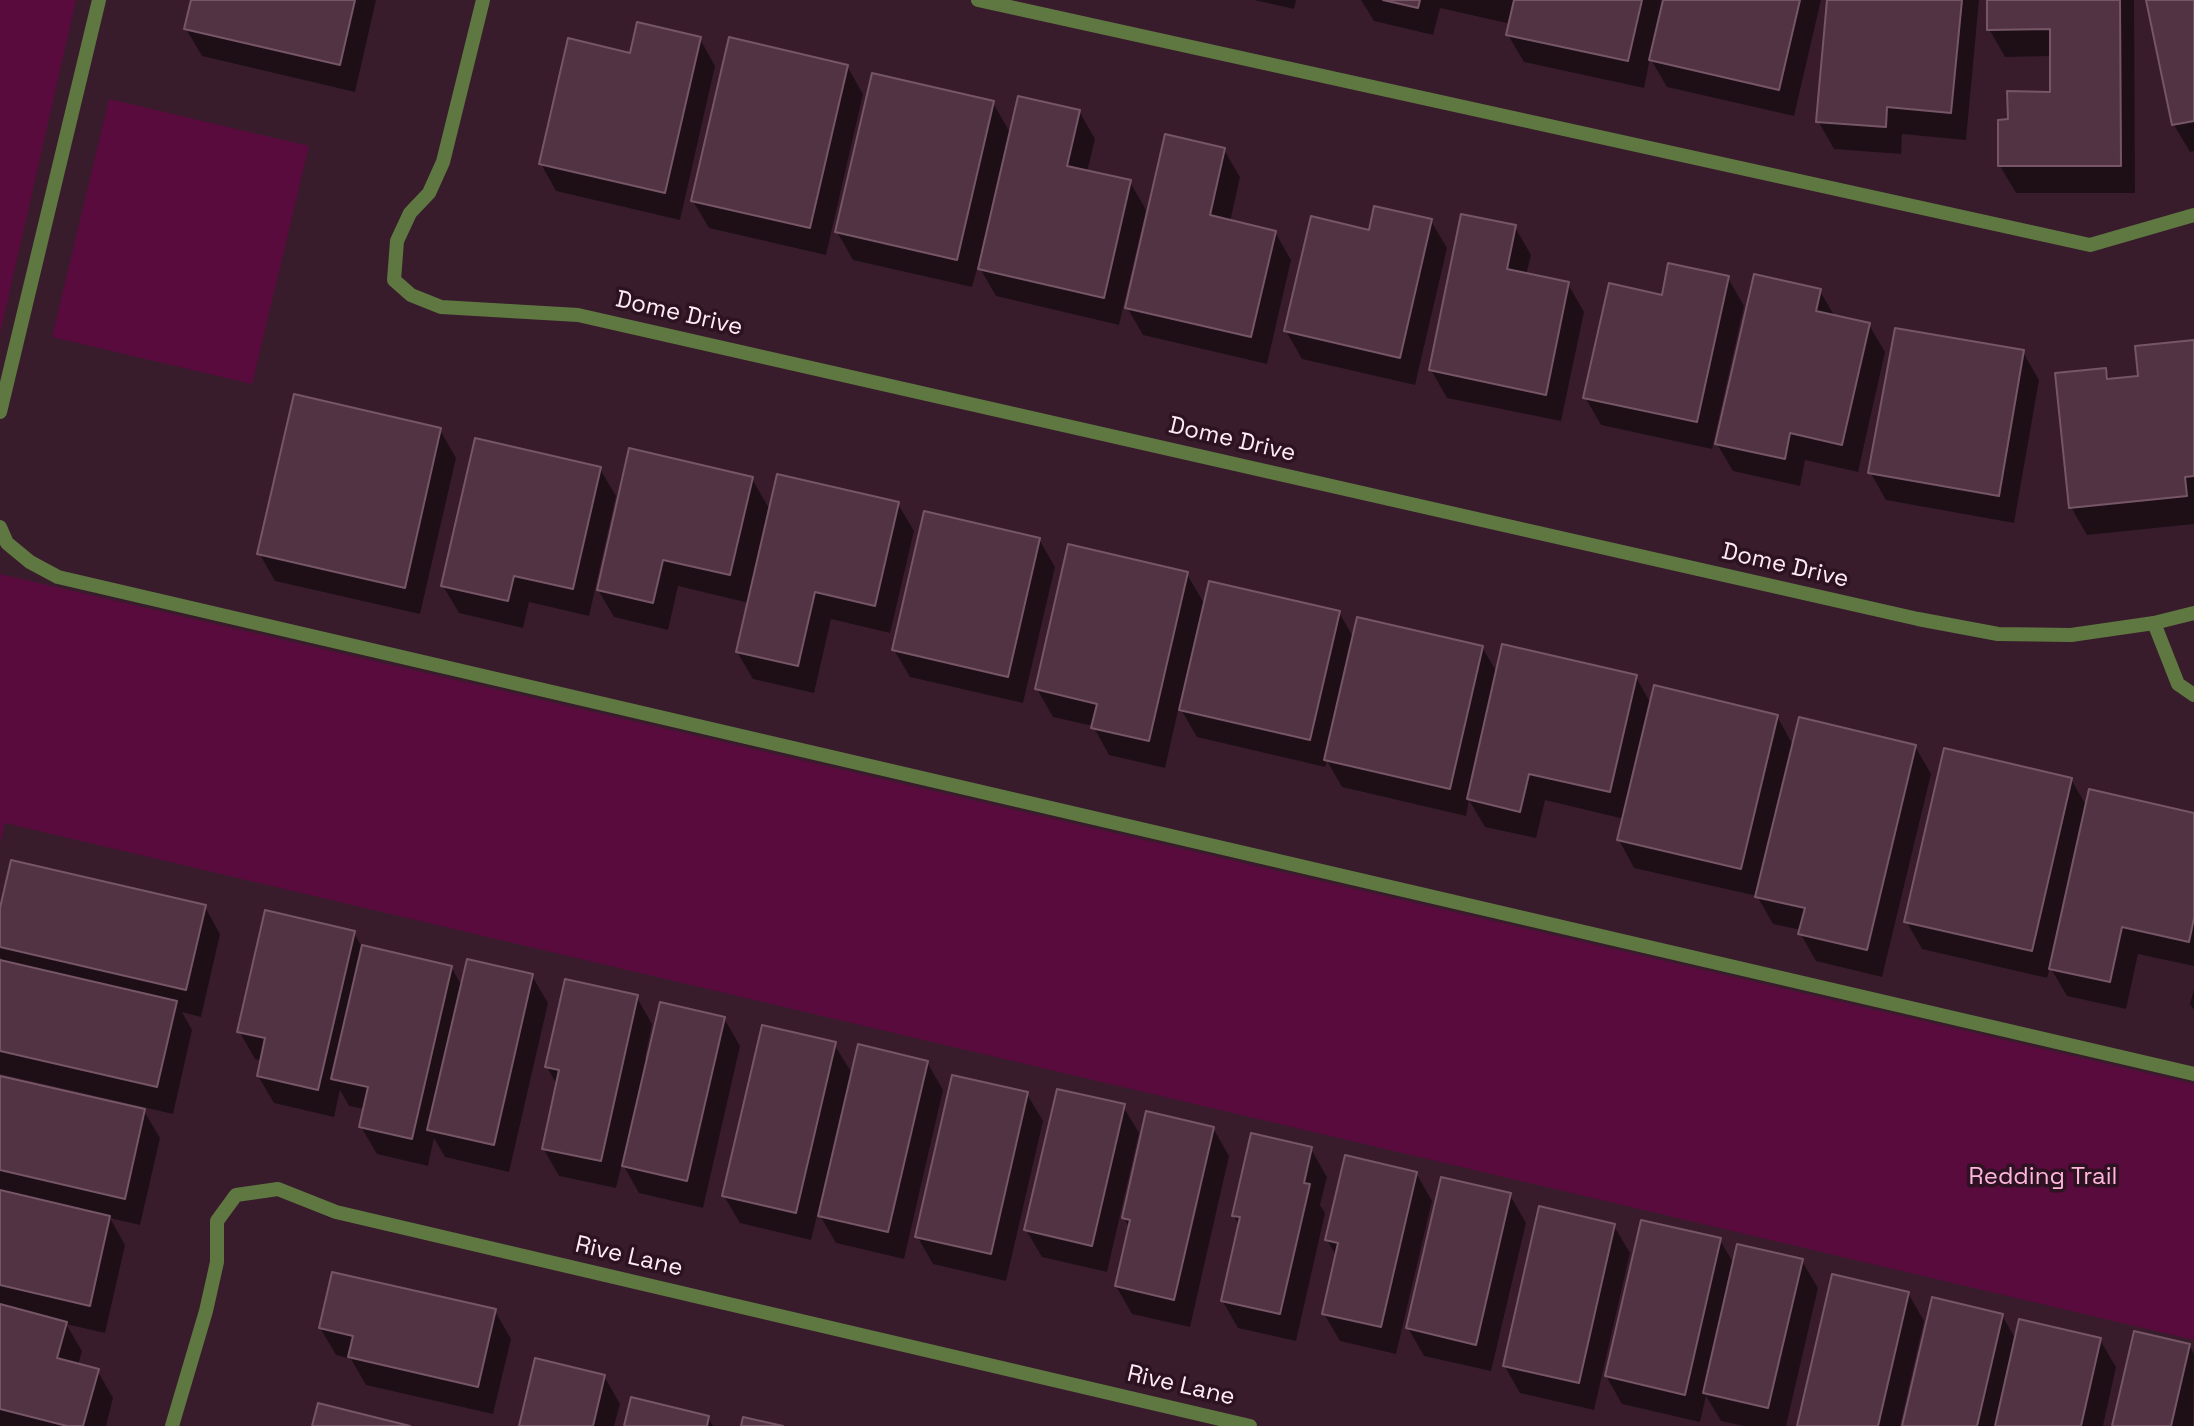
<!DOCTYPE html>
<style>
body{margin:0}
canvas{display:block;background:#381c2b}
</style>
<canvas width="2194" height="1426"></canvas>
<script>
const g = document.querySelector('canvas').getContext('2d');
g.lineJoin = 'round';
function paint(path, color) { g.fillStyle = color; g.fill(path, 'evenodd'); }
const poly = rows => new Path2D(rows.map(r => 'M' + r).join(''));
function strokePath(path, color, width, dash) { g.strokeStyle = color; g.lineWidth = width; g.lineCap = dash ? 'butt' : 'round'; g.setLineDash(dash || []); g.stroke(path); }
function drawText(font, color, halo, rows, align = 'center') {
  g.font = font + ' "Space Grotesk",sans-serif'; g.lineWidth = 7; g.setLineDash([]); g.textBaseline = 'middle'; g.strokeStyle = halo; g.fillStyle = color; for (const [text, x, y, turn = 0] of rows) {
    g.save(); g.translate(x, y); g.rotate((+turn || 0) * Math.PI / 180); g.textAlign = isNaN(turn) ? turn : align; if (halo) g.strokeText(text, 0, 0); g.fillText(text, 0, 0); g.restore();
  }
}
const green = poly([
 [0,0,76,0,0,334],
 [109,99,309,146,252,384,52,337],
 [0,574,2194,1084,2194,1340,5,823,0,843]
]);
const shadow = poly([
 [193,0,376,0,355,92,202,56,186,29],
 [1254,0,1296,0,1294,9],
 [1361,0,1821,0,1794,116,1667,87,1650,58,1644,88,1524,62,1508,35,1511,24,1440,8,1433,35,1374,21],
 [1829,0,1979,0,1966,140,1902,134,1901,154,1834,149,1818,121],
 [1989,0,2134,0,2135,193,2016,193,2000,166,2010,121,2051,93,2052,56,2005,57,1989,29],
 [2148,0,2194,0,2194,151,2190,152,2174,125],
 [700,39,715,66,680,220,556,191,541,164],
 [847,66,863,94,826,255,709,228,693,201],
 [993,103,1011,134,1079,111,1095,139,1087,172,1130,182,1146,210,1119,325,996,296,978,265,972,287,853,260,837,232],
 [1224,150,1240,177,1230,222,1275,232,1291,260,1267,364,1143,335,1127,307],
 [1431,221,1447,248,1415,385,1302,359,1286,331,1370,232],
 [1515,227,1531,255,1526,275,1568,284,1584,312,1561,421,1447,398,1431,370],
 [1728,278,1744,306,1712,449,1601,425,1585,397,1663,297],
 [1820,291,1835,317,1869,325,1885,352,1858,472,1805,460,1800,486,1733,471,1717,444],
 [2194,343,2194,524,2087,535,2071,507,2105,370,2111,380,2140,377],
 [2023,352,2039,380,2014,523,1886,500,1870,472],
 [440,430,456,458,420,614,275,581,259,553],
 [600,469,616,496,589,616,529,602,523,628,459,613,443,586],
 [752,479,770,510,898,504,914,531,890,633,831,619,814,693,753,679,737,652,749,603,678,586,668,630,614,617,598,590],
 [1039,539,1055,567,1023,703,910,677,894,650],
 [1187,574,1205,605,1339,612,1354,639,1482,647,1498,674,1636,677,1651,704,1777,716,1793,745,1915,746,1931,774,1882,977,1816,961,1800,933,1801,930,1773,924,1757,896,1634,868,1619,840,1624,819,1545,800,1536,838,1485,827,1469,800,1466,816,1342,787,1327,761,1325,767,1197,737,1179,706,1165,768,1109,755,1093,726,1053,717,1037,689],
 [2071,779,2087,807,2194,814,2194,966,2138,954,2126,1009,2067,996,2050,967,2047,978,1922,949,1906,921],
 [205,907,220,934,201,1017,182,1012,192,1030,173,1114,0,1074,0,962,4,963,0,957,0,915],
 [354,933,362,947,451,967,462,986,532,976,548,1003,509,1172,445,1157,434,1138,428,1166,377,1154,361,1127,365,1109,349,1106,340,1090,334,1117,274,1103,258,1076,262,1061,255,1059,239,1031],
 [2194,989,2194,1010,2190,1004],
 [636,996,652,1024,645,1058,648,1059,724,1018,740,1046,703,1208,639,1193,622,1163,616,1188,559,1176,543,1148,557,1085,547,1067],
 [834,1044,853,1075,927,1062,943,1090,904,1259,836,1243,818,1212,811,1240,740,1223,724,1196],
 [0,1077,144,1111,160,1138,140,1225,110,1218,125,1245,105,1333,66,1324,82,1351,78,1365,97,1370,113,1398,106,1426,0,1426],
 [1027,1094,1043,1121,1006,1281,933,1264,917,1236],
 [1123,1106,1139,1133,1107,1272,1042,1257,1026,1230],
 [1213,1128,1229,1156,1190,1327,1132,1314,1116,1286,1130,1229,1124,1218],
 [1311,1149,1327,1177,1320,1205,1325,1213,1296,1341,1238,1328,1222,1300,1240,1226,1233,1215],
 [1416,1173,1432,1201,1396,1354,1340,1341,1324,1314,1337,1257,1327,1240],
 [1510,1195,1526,1223,1491,1371,1424,1356,1408,1328],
 [1614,1226,1630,1253,1594,1410,1520,1393,1504,1365],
 [1720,1240,1734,1264,1802,1261,1818,1288,1786,1426,1744,1426,1721,1421,1706,1396,1700,1422,1622,1404,1606,1376],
 [1908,1293,1924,1321,1900,1426,1798,1426],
 [495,1311,511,1339,493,1414,366,1385,351,1359,336,1355,320,1328],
 [2002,1315,2016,1340,2100,1340,2116,1367,2103,1426,1904,1426],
 [2189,1345,2194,1354,2193,1426,2114,1426],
 [604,1376,620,1404,614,1426,521,1426],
 [708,1417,713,1426,626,1426]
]);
const building = poly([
 [191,0,355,0,340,65,184,29,191,0],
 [1383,0,1420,0,1418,8,1383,0],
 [1514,0,1642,0,1628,61,1506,35,1514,0],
 [1663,0,1800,0,1779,90,1649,60,1663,0],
 [1827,0,1962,0,1951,113,1887,107,1886,127,1816,122,1827,0],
 [1987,0,2120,0,2121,166,1998,166,1998,120,2008,119,2007,91,2050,92,2050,29,1987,30,1987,0],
 [2146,0,2194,0,2194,121,2172,125,2146,0],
 [637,22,701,37,665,193,539,164,568,38,630,53,637,22],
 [729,37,848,65,810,228,691,201,729,37],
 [872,73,994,101,957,260,835,232,872,73],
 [1018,96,1080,110,1067,166,1131,180,1104,298,978,269,1018,96],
 [1165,134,1225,148,1210,215,1276,231,1251,337,1125,308,1165,134],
 [1374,206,1432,219,1400,358,1284,331,1311,216,1369,230,1374,206],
 [1461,214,1516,225,1507,269,1569,282,1546,395,1429,370,1461,214],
 [1668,263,1729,276,1697,422,1583,398,1609,283,1662,295,1668,263],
 [1754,274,1821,289,1816,311,1870,323,1842,445,1790,433,1785,459,1715,444,1754,274],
 [1895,328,2024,350,1999,496,1868,473,1895,328],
 [2194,340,2194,476,2185,477,2187,496,2069,508,2055,373,2106,368,2107,379,2138,376,2135,346,2194,340],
 [294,394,441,428,405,588,257,554,294,394],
 [475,438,601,467,573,589,514,576,508,601,441,586,475,438],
 [629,448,753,477,730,575,663,560,653,603,597,590,629,448],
 [777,474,899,502,875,606,815,592,798,666,736,652,777,474],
 [924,511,1040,538,1008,677,892,650,924,511],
 [1068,544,1188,572,1149,741,1091,728,1097,704,1035,689,1068,544],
 [1209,581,1340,611,1310,740,1179,710,1209,581],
 [1357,617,1483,646,1450,789,1324,760,1357,617],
 [1502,644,1637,675,1610,792,1529,774,1520,812,1467,799,1502,644],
 [1654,685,1778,715,1741,869,1617,840,1654,685],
 [1799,717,1916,745,1867,950,1798,934,1805,908,1755,897,1799,717],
 [1944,748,2072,778,2032,951,1904,922,1944,748],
 [2089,789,2194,813,2194,918,2189,942,2122,927,2110,982,2049,969,2089,789],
 [11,860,206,905,186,990,0,947,0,908,11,860],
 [265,910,355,931,318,1090,257,1076,265,1038,237,1032,265,910],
 [362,945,452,966,412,1139,359,1127,368,1087,331,1079,362,945],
 [467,959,533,974,494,1145,427,1130,467,959],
 [0,960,177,1001,157,1087,0,1051,0,960],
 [565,979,638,995,601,1161,542,1149,559,1070,545,1067,565,979],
 [660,1002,725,1017,687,1181,622,1166,660,1002],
 [762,1025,836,1042,796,1213,722,1196,762,1025],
 [858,1044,928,1061,888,1232,818,1216,858,1044],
 [952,1075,1028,1092,991,1254,915,1237,952,1075],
 [0,1076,145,1109,125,1199,0,1170,0,1076],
 [1057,1089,1125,1104,1092,1246,1024,1230,1057,1089],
 [1146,1111,1214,1127,1174,1300,1115,1286,1130,1220,1122,1218,1146,1111],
 [1251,1133,1312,1147,1304,1183,1310,1184,1280,1314,1221,1301,1240,1217,1232,1216,1251,1133],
 [1345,1155,1417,1172,1381,1327,1322,1314,1338,1243,1325,1240,1345,1155],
 [1441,1177,1511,1193,1476,1345,1406,1328,1441,1177],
 [0,1190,110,1216,90,1306,0,1285,0,1190],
 [1539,1206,1615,1224,1579,1383,1503,1366,1539,1206],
 [1641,1220,1721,1238,1685,1395,1605,1376,1641,1220],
 [1737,1244,1803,1259,1768,1408,1703,1393,1737,1244],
 [332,1272,496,1309,478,1387,348,1357,353,1336,319,1328,332,1272],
 [1832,1274,1909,1292,1878,1426,1797,1426,1832,1274],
 [1932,1297,2003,1314,1977,1426,1902,1426,1932,1297],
 [0,1304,67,1322,57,1358,99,1369,83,1426,67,1426,0,1409,0,1304],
 [2019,1319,2101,1338,2081,1426,1995,1426,2019,1319],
 [2134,1331,2190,1344,2171,1426,2112,1426,2134,1331],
 [535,1358,605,1375,593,1426,519,1426,535,1358],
 [631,1397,709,1416,707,1426,624,1426,631,1397],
 [318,1403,410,1426,312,1426,318,1403],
 [743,1417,783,1426,741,1426,743,1417]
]);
const lane = poly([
 [978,0,2090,245,2194,215],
 [0,412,99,0],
 [0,527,7,543,30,562,58,577,2194,1074],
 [2154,623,2178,684,2194,695]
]);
const street = poly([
 [483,0,443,162,429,193,410,213,397,241,394,280,411,295,441,307,578,315,1918,619,1998,634,2071,635,2154,623,2194,613],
 [172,1426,206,1311,217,1262,217,1221,236,1195,278,1189,336,1212,1250,1426]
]);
const streetNames = [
 ["Dome Drive",679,314,13],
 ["Dome Drive",1232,440,13],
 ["Dome Drive",1785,566,13],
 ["Rive Lane",629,1257,13],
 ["Rive Lane",1181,1386,13]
];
const parkNames = [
 ["Redding Trail",2043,1177]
];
paint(green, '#580b3c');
paint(shadow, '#0007');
paint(building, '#513343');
strokePath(building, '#765666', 2);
strokePath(lane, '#5f7841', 14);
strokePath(street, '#5f7841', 14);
drawText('24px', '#feebf4', '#2d1221', streetNames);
drawText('24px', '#ffb6db', '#2d1221', parkNames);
</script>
